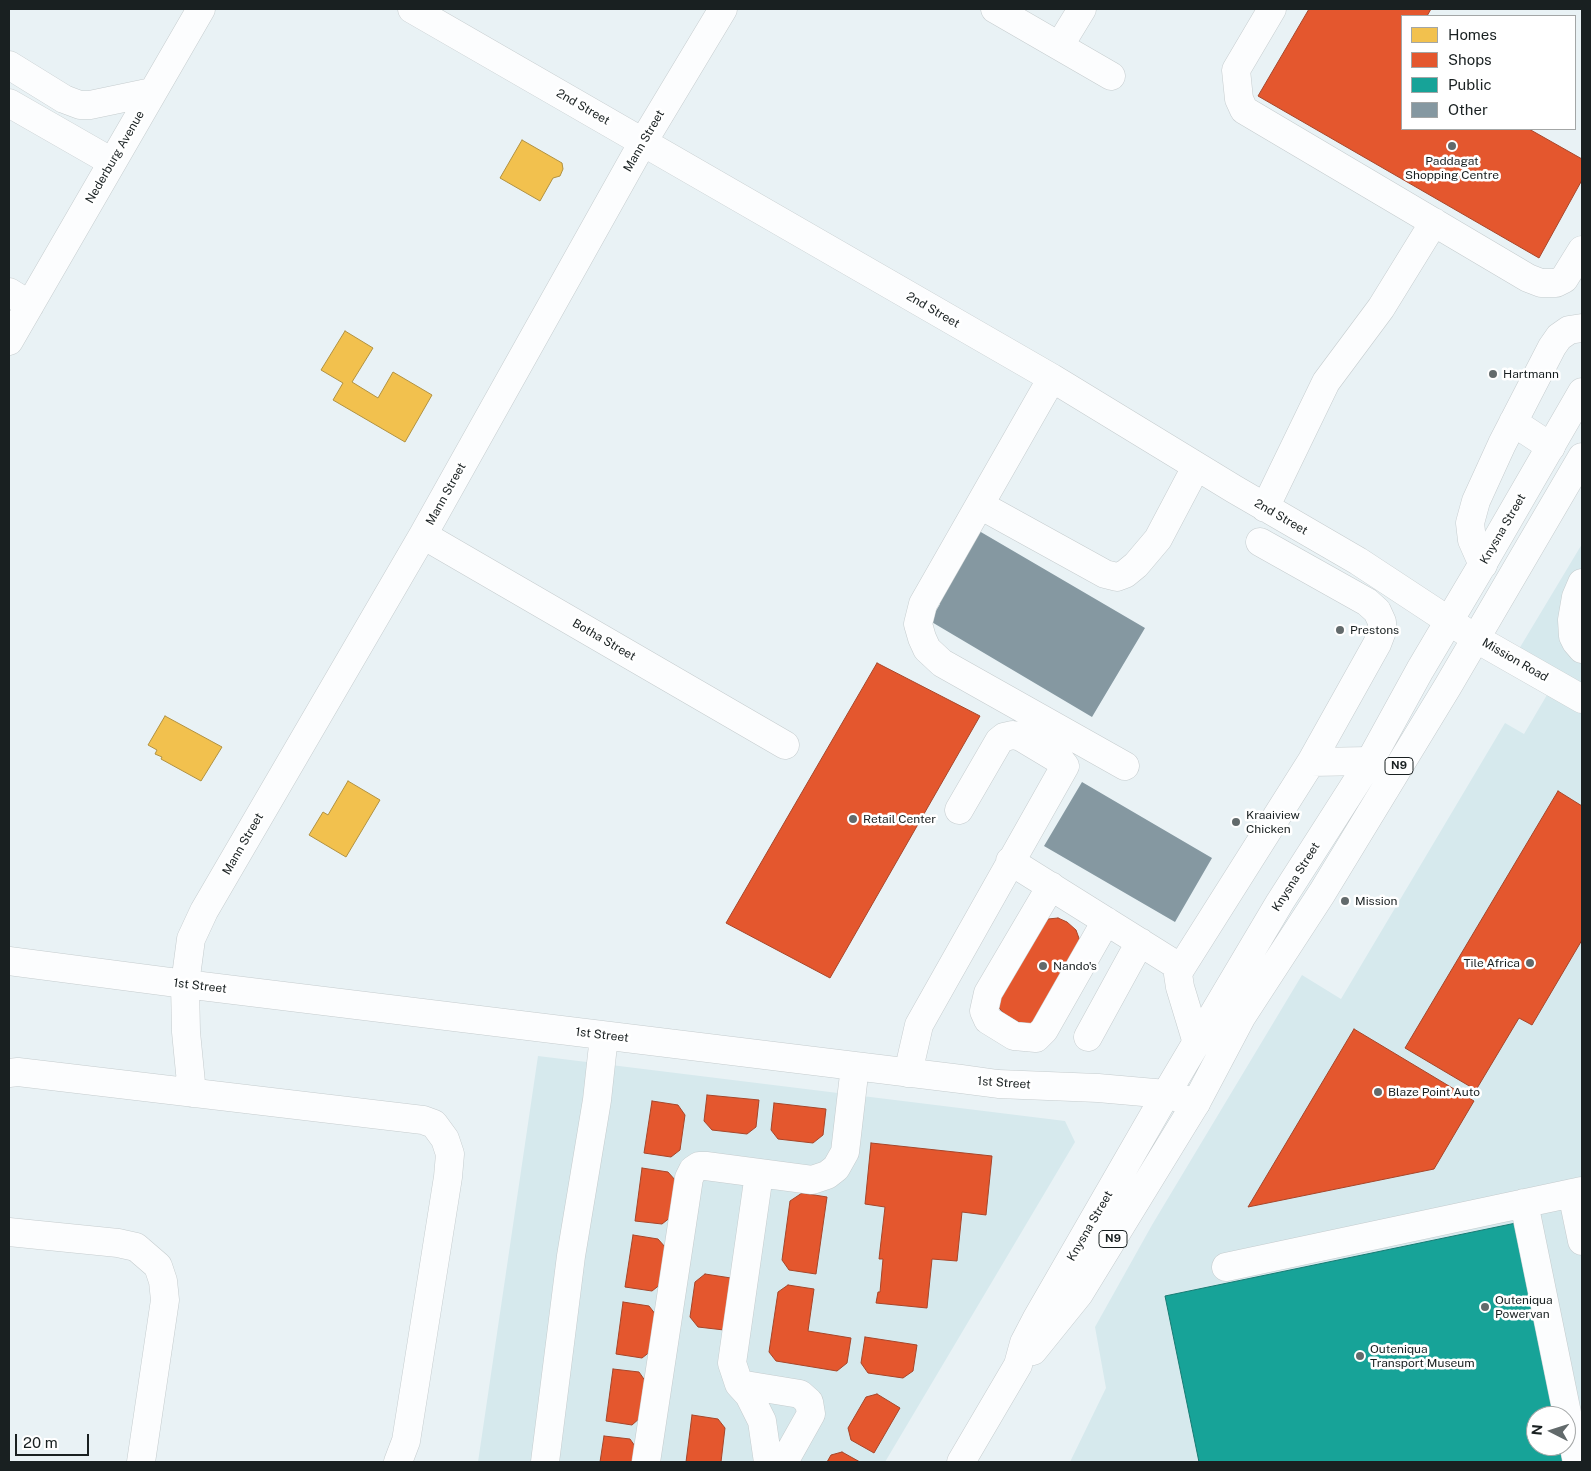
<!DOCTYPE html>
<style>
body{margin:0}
#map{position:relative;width:1591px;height:1471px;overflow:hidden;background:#e9f2f5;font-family:"Public Sans",sans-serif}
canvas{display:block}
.frame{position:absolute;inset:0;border:10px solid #192021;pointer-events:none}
.legend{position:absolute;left:1401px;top:15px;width:175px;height:115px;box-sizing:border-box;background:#fff;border:1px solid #a3a6a6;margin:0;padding:6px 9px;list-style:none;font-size:15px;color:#192021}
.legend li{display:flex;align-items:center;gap:10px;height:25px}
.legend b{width:25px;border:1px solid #a3a6a6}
.north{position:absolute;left:1526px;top:1406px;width:50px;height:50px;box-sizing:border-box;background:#fff;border:1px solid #a3a6a6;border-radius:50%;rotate:275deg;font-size:14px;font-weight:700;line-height:20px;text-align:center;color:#192021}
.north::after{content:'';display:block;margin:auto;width:18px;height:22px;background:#626a6b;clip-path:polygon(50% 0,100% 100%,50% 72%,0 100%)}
.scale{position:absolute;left:15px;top:1434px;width:74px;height:22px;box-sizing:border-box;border:2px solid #192021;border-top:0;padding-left:6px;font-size:15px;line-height:18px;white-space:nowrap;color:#192021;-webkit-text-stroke:4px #fff;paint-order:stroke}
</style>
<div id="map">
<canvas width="1591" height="1471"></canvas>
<div class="frame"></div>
<ul class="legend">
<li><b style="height:14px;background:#f2c14e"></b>Homes</li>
<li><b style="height:14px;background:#e4572e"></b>Shops</li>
<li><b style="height:14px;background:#17a398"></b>Public</li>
<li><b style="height:14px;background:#8598a1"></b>Other</li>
</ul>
<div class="north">N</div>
<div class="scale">20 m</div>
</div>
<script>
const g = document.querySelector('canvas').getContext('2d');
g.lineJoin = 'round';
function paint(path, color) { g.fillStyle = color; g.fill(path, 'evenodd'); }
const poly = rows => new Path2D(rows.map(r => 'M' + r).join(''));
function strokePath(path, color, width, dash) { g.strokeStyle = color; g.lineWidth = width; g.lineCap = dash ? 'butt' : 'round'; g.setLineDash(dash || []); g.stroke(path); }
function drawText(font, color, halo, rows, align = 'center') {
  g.font = font + ' "Public Sans",sans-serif'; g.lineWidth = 5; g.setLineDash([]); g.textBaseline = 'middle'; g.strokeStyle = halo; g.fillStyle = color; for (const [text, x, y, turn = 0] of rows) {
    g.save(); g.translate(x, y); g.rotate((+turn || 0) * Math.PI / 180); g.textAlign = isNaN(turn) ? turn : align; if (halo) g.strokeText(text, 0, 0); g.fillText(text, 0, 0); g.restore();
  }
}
const built = poly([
 [1582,544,1582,1462,1070,1462,1106,1388,1095,1327,1152,1225,1302,975,1341,999,1505,723,1524,734,1554,683,1513,659],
 [1536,1416,1566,1416,1566,1446,1536,1446],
 [538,1056,1065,1121,1075,1142,885,1462,478,1462]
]);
const homes = poly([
 [522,140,562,163,563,169,560,176,553,178,540,201,500,178,522,140],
 [345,331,373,348,352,382,378,398,393,372,432,395,405,442,333,400,343,383,321,370,345,331],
 [165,716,222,747,201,781,161,759,162,757,155,754,157,750,148,745,165,716],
 [348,781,380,800,346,857,309,835,323,812,328,815,348,781]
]);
const shops = poly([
 [1309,9,1431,9,1427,16,1402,16,1402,129,1529,129,1582,159,1582,180,1539,258,1258,96,1309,9],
 [877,663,980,716,830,978,726,923,877,663],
 [1558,791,1582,806,1582,940,1532,1025,1519,1018,1476,1090,1405,1048,1558,791],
 [1058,918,1067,922,1076,930,1080,941,1034,1024,1020,1023,1003,1013,994,1001,1048,919,1058,918],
 [1354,1029,1474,1101,1434,1169,1248,1207,1354,1029],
 [707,1095,759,1100,756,1127,747,1134,712,1130,704,1121,707,1095],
 [652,1101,678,1105,685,1115,680,1150,671,1157,644,1153,652,1101],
 [774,1103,826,1109,823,1135,813,1143,778,1139,771,1130,774,1103],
 [871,1143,992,1156,986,1215,962,1212,957,1261,932,1259,927,1308,876,1303,878,1292,880,1292,883,1259,879,1259,885,1207,865,1204,871,1143],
 [642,1168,668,1172,676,1181,671,1217,662,1224,635,1221,642,1168],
 [802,1193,827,1197,816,1274,789,1270,782,1260,790,1201,802,1193],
 [633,1235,658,1239,666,1248,661,1284,652,1291,625,1287,633,1235],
 [705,1274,731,1278,724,1330,698,1327,690,1317,695,1282,705,1274],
 [788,1285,814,1289,808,1331,851,1338,847,1363,837,1371,776,1361,769,1352,778,1292,788,1285],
 [623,1302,649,1306,656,1315,651,1351,642,1358,616,1354,623,1302],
 [865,1337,917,1345,913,1371,903,1378,868,1373,861,1363,865,1337],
 [613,1369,639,1372,646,1382,641,1417,632,1425,606,1421,613,1369],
 [877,1394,900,1408,874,1453,851,1440,848,1428,866,1397,877,1394],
 [692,1415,718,1419,725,1428,721,1462,686,1462,692,1415],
 [604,1436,630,1439,637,1449,635,1462,600,1462,604,1436],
 [842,1452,860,1462,827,1462,831,1455,842,1452]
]);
const public = poly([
 [1516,1223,1555,1416,1536,1416,1536,1446,1561,1446,1564,1462,1199,1462,1165,1296,1516,1223]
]);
const building = poly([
 [974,528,1145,628,1092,717,930,621,940,604,932,600],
 [1082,782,1212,858,1175,922,1044,846]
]);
const minor = poly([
 [412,9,1052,378,1234,489,1358,561,1475,638,1582,699],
 [995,9,1111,76],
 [1272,9,1236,70,1239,99,1244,110,1528,278,1541,283,1556,283,1564,279,1582,250],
 [1060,45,1082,9],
 [9,65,64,99,80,105,90,105,152,92],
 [9,103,112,162],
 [9,292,30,305],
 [9,341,201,9],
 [1052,378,923,604,918,624,922,638,927,649,942,663,1125,766],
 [1513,422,1551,447],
 [980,505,1105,574,1117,577,1125,574,1136,565,1158,539,1196,467],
 [1265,508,1326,382,1381,308,1434,222],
 [423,535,785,745],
 [1260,542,1367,602,1377,611,1382,622,1382,631,1377,644,1311,762],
 [1483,565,1472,540,1470,523,1476,501,1502,444,1552,347,1559,337,1569,330,1582,328],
 [1582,583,1576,597,1572,620,1573,636,1576,642,1582,649],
 [1010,861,1181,968],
 [1051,886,988,993,984,1011,988,1020,1014,1036,1036,1038,1044,1030,1106,921],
 [9,961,185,984,961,1079,998,1084,1098,1088,1166,1094,1196,1103],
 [1088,1037,1140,942],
 [1197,1043,1180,987,1178,974,1181,968,1311,762,1370,761],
 [9,1073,18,1072,423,1120,434,1124,445,1139,450,1154,448,1177,406,1441,398,1462],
 [908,1073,919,1025,1065,766,1061,761,1021,737,1013,735,1004,737,999,741,959,810],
 [192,1093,186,1032,185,984,191,939,204,911,423,535,643,142,723,9],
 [759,1174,732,1363,739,1384,749,1395,762,1421,768,1462],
 [1572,1193,1582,1241],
 [1524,1203,1577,1462],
 [9,1232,118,1243,136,1247,158,1266,163,1281,165,1300,141,1462],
 [1226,1267,1582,1191],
 [739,1384,800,1394,809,1402,811,1414,784,1462],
 [545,1462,571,1256,597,1100,604,1036],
 [646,1462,689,1178,693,1170,699,1166,706,1166,812,1180,827,1175,836,1168,845,1152,855,1066]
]);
const highway = poly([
 [1033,1351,1079,1294,1196,1103,1242,1016,1322,893,1448,686,1582,457],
 [961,1462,1018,1365,1024,1343,1037,1318,1166,1094,1280,902,1370,761,1420,670,1478,572,1582,392]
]);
const markers = [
 [1452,146,5,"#626a6b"],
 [1493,374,5,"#626a6b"],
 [1340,630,5,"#626a6b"],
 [853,819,5,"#626a6b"],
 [1236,822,5,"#626a6b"],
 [1345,901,5,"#626a6b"],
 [1530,963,5,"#626a6b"],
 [1043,966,5,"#626a6b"],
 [1378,1092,5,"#626a6b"],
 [1485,1307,5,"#626a6b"],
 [1360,1356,5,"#626a6b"]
];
const shields = [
 [1399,766,28],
 [1113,1239,28]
];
const shieldNames = [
 ["N9",1399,766],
 ["N9",1113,1239]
];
const streetNames = [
 ["2nd Street",583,107,30],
 ["Mann Street",644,141,-60],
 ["Nederburg Avenue",115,157,-60],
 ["2nd Street",933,310,30],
 ["Mann Street",446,494,-61],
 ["2nd Street",1281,517,30],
 ["Knysna Street",1503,529,-60],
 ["Botha Street",604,640,30],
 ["Mission Road",1515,660,30],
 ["Mann Street",243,844,-60],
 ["Knysna Street",1296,877,-58],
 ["1st Street",200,986,7],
 ["1st Street",602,1035,7],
 ["1st Street",1004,1083,4],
 ["Knysna Street",1090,1226,-60]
];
const poiNames = [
 ["Paddagat",1452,161,"center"],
 ["Shopping Centre",1452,175,"center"],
 ["Hartmann",1503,374],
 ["Prestons",1350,630],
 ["Kraaiview",1246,815],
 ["Chicken",1246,829],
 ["Retail Center",863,819],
 ["Mission",1355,901],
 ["Tile Africa",1520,963,"right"],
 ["Nando's",1053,966],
 ["Blaze Point Auto",1388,1092],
 ["Outeniqua",1495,1300],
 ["Powervan",1495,1314],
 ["Outeniqua",1370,1349],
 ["Transport Museum",1370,1363]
];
paint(built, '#d6e9ed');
paint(homes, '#f2c14e');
strokePath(homes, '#b19140', 1);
paint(shops, '#e4572e');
strokePath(shops, '#a7462a', 1);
paint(public, '#17a398');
strokePath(public, '#187c74', 1);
paint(building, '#8598a1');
strokePath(minor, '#c5ccce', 29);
strokePath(highway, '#c5ccce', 29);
strokePath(minor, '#fcfdfe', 28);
strokePath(highway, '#fcfdfe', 28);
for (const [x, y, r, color] of markers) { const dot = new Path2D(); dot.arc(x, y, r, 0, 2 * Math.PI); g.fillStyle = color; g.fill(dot); strokePath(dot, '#fff', 2); }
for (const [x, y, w] of shields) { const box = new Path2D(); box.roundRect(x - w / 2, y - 8.5, w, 17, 4); g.fillStyle = '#fff'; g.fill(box); strokePath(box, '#192021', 1); }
drawText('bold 11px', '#192021', null, shieldNames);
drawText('12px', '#192021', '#fff', streetNames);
drawText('12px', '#192021', '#fff', poiNames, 'left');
</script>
